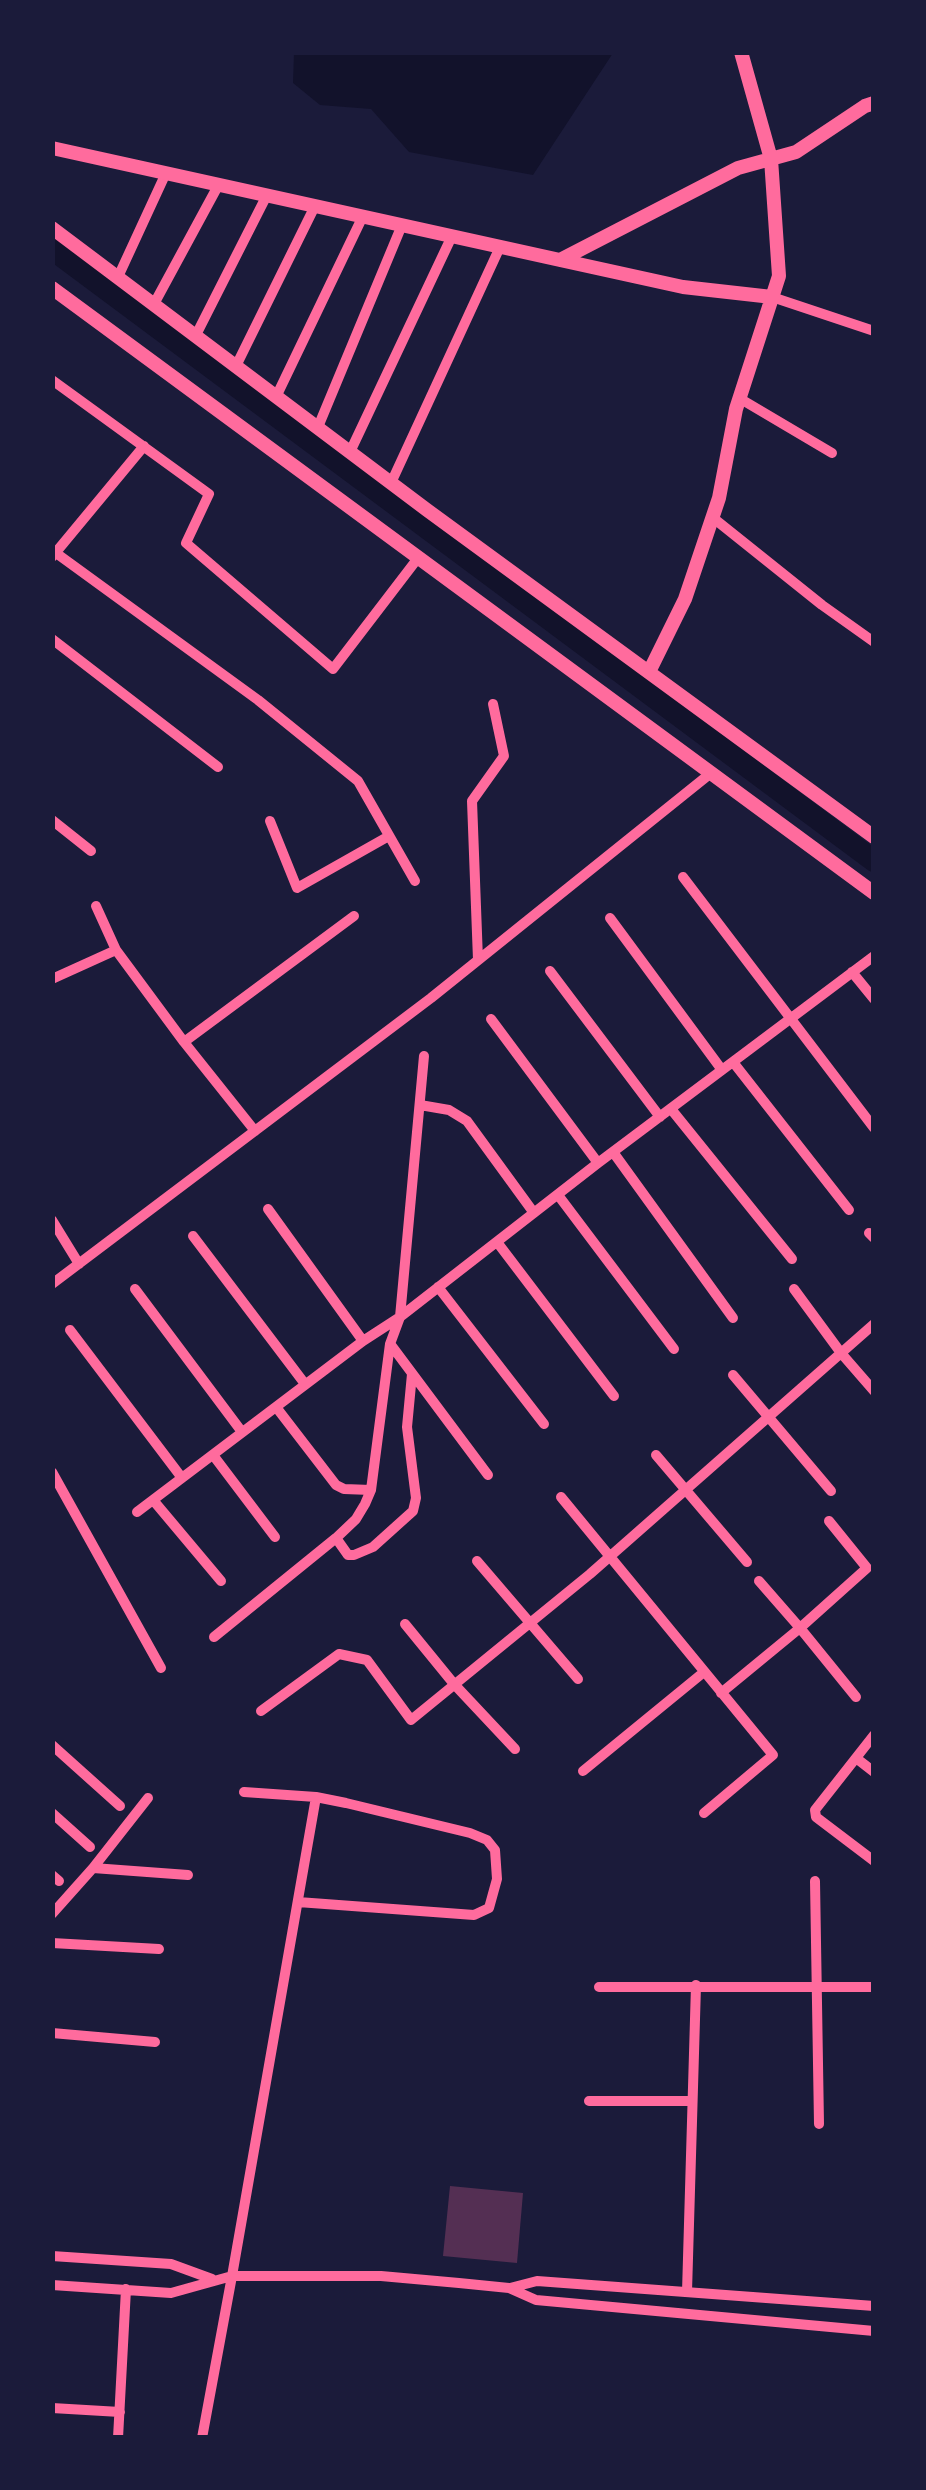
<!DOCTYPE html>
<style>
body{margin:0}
#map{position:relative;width:926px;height:2490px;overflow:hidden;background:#1b1b3a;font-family:Signika,sans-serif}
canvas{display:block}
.frame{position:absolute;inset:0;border:55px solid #1b1b3a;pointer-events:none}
</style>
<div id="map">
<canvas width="926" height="2490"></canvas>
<div class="frame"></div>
</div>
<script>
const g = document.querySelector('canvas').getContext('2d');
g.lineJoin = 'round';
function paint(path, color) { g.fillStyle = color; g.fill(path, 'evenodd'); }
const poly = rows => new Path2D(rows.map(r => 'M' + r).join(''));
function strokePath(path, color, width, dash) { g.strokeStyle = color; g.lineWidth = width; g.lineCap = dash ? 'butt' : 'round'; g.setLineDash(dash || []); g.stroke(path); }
const water = poly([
 [294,53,294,52,613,53,533,175,409,152,371,109,320,105,293,83]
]);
const canal = poly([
 [52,249,874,861]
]);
const building = poly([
 [450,2186,523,2193,517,2263,443,2256]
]);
const minor = poly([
 [118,277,166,173],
 [772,297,874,331],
 [154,304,219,184],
 [196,335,267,195],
 [236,366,315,206],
 [52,380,209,494,186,543,333,669,418,558],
 [276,397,363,216],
 [739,398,832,453],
 [318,427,402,225],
 [350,452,452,236],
 [391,483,500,247],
 [712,517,822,605,874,642],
 [56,553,258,700,358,781,415,881],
 [52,557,144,446],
 [52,639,218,767],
 [52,820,91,851],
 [270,821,297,888,389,836],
 [683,877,874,1128],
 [96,906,116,950],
 [610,918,722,1070],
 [478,960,472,801,504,756,493,704],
 [550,971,660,1117],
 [852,972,874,999],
 [52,979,116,950,184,1042,255,1131],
 [491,1019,598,1163],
 [184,1042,354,916],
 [733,1062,849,1210],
 [420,1105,449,1110,467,1121,534,1213],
 [671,1109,792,1259],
 [613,1152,733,1318],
 [558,1195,674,1349],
 [268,1209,363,1341],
 [52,1220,79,1264],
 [869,1233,874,1238],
 [193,1236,305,1384],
 [497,1242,614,1396],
 [52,1284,431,998,711,773],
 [438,1287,544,1424],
 [135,1289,242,1432],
 [794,1289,841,1353,874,1391],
 [70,1330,182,1478],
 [391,1345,488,1475],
 [733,1375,831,1491],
 [276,1407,336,1485,344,1489,371,1490],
 [213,1455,275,1537],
 [656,1455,747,1562],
 [52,1472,161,1668],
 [561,1497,773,1755,704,1813],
 [153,1500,221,1581],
 [137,1512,363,1341,400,1317,424,1056],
 [829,1521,867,1568,800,1628,856,1697],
 [336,1538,348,1555,354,1555,373,1547,413,1511,416,1498,407,1427,412,1374],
 [477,1561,578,1679],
 [405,1624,454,1684,515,1749],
 [214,1637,336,1538,356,1519,365,1504,371,1490,390,1344,400,1317,598,1163,874,956],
 [721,1693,800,1628,759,1581],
 [261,1711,339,1654,367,1660,411,1720,590,1574,874,1324],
 [874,1735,815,1810,816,1817,874,1861],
 [52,1745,120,1806],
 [856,1758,874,1772],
 [583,1771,704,1672],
 [244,1792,316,1797,346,1803,470,1833,487,1840,495,1850,497,1879,489,1908,474,1915,298,1902],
 [52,1813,90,1847],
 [93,1868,188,1875],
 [52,1875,59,1881],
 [815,1881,819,2124],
 [52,1914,93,1868,148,1798],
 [52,1943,159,1949],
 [599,1987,874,1987],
 [52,2033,155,2042],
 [589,2101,692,2101],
 [52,2256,171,2264,212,2279],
 [52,2285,171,2293,232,2276,316,1797],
 [510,2288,537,2281,874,2306],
 [687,2292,696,1985],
 [52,2408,120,2412],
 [118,2438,126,2289],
 [202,2438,232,2276,381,2276,459,2283,509,2288,536,2300,874,2331]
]);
const tertiary = poly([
 [52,148,560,260,738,168,796,152,865,106,874,103],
 [52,228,427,510,874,837],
 [560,260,683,287,772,297],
 [52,288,874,893],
 [649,672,685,599,719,498,736,409,779,276,771,159,741,52]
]);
paint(water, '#12122b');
strokePath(canal, '#12122b', 22);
paint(building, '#542f53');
strokePath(minor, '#ff6b9d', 10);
strokePath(tertiary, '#ff6b9d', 14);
</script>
